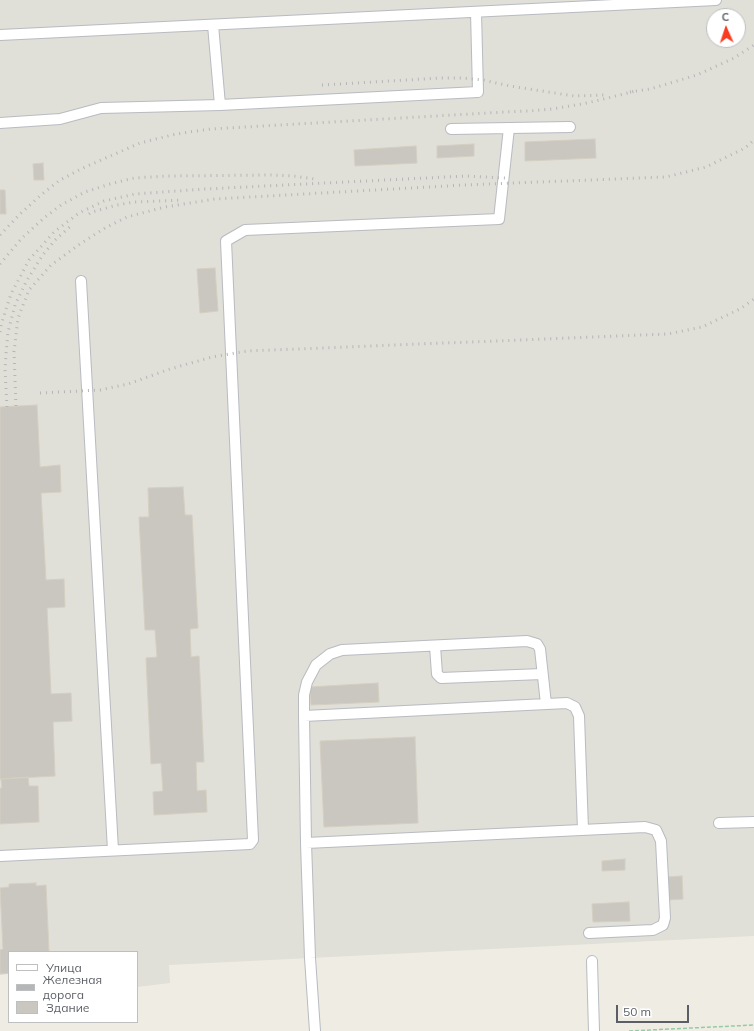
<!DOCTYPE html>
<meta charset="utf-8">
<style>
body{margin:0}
#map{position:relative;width:754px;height:1031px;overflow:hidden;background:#efede3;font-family:Mulish,sans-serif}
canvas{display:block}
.legend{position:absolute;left:8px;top:951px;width:130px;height:72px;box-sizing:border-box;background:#fff;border:1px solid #bdbfc1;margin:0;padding:5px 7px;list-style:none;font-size:12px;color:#5b5f65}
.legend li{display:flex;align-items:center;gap:8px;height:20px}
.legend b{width:20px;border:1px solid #bdbfc1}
.north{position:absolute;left:706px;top:8px;width:40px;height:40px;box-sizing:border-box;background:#fff;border:1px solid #bdbfc1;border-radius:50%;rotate:357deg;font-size:11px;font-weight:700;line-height:16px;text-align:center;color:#5b5f65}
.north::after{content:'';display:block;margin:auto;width:14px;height:18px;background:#f93b1f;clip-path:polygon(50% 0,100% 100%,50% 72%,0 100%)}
.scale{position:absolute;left:616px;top:1005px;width:73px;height:18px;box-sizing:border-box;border:2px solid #5b5f65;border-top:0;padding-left:5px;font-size:12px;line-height:14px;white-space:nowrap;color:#5b5f65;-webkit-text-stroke:3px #fff;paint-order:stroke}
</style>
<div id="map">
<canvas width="754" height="1031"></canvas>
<ul class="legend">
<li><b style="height:5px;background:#fff"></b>Улица</li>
<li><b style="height:5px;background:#b5b6b6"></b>Железная дорога</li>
<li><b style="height:11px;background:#cac7c0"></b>Здание</li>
</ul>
<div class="north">С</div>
<div class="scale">50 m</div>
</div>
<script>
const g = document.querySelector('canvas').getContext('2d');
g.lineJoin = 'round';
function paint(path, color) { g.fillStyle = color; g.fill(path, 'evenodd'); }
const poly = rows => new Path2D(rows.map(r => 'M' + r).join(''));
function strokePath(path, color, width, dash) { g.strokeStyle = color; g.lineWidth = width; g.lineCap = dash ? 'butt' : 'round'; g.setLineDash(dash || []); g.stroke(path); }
const industrial = poly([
 [0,0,754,0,754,936,169,965,170,983,137,987,137,952,9,952,9,974,0,975],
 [714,16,738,16,738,40,714,40]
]);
const building = poly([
 [595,139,596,158,525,161,525,142,595,139],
 [474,144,474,156,437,158,437,146,474,144],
 [416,146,417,163,355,166,354,150,416,146],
 [43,163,44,180,34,180,33,164,43,163],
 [0,190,5,190,6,214,0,214,0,190],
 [215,268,218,311,200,313,197,269,215,268],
 [37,405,40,467,60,465,61,492,41,493,46,580,64,579,65,607,47,608,51,694,71,693,72,721,53,722,55,776,0,779,0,407,37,405],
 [183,487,185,515,192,515,198,628,190,629,191,657,199,656,204,762,196,762,197,791,206,790,207,812,154,815,153,792,163,791,161,763,151,764,146,658,157,657,155,630,145,630,139,517,149,517,148,488,183,487],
 [378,683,379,702,311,705,310,687,378,683],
 [415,737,418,823,324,827,320,741,415,737],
 [28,777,29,786,38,786,39,822,0,824,0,788,2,788,1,779,28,777],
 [625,859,625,870,602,871,602,861,625,859],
 [682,876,683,899,668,900,667,877,682,876],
 [36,883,36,886,46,885,49,952,9,952,9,973,0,974,0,950,3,949,0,888,9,887,9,884,36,883],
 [629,902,630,921,593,922,592,904,629,902]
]);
const path = poly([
 [629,1031,754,1025]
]);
const minor = poly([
 [213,25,220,105],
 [0,35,716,0],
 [0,123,60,119,101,108,220,105,478,92,476,12],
 [451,129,570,127],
 [81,281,113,850],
 [435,646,437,674,441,678,542,674],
 [304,716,304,695,307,682,316,665,330,654,342,650,527,641,537,644,540,649,546,704],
 [719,823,754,822],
 [306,843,645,827,656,830,661,841,665,918,663,925,653,930,589,933],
 [0,856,250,844,253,840,226,241,245,230,499,219,509,128],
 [592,961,594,1031],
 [315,1031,310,958,306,843,304,716,567,703,575,707,579,716,583,830]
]);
const rail = poly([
 [322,85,441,78,462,78,483,80,510,86,574,96,606,95],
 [630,92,650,89,697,75,734,58,754,45],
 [89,214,92,212,117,205,134,202,183,200],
 [0,235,20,214,41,195,60,180,83,168,140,143,172,135,189,132,211,129,505,112,529,111,552,109,582,104,600,100,635,91],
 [0,264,22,238,44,218,61,205,85,192,110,184,134,178,167,176,271,175,293,176,315,179],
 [0,332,1,325,11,294,29,260,54,232,79,213,104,201,135,194,205,189,466,176,505,178],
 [40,393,100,390,128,384,170,369,212,357,247,351,668,334,702,327,740,309,754,299],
 [16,406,14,352,18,318,29,290,51,265,80,244,105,228,127,217,165,207,215,199,464,185,666,177,706,167,745,148,754,140],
 [7,407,5,370,6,354,8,332,15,305,26,282,42,256,55,240,72,225]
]);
paint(industrial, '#e0dfd8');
paint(building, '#cac7c0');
strokePath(building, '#d5cfc1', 1);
strokePath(minor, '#b8bbc0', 12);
strokePath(path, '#95caa7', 1.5, [4, 2]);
strokePath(minor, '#fff', 10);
strokePath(rail, '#b5b6b6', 3, [1, 5]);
</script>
